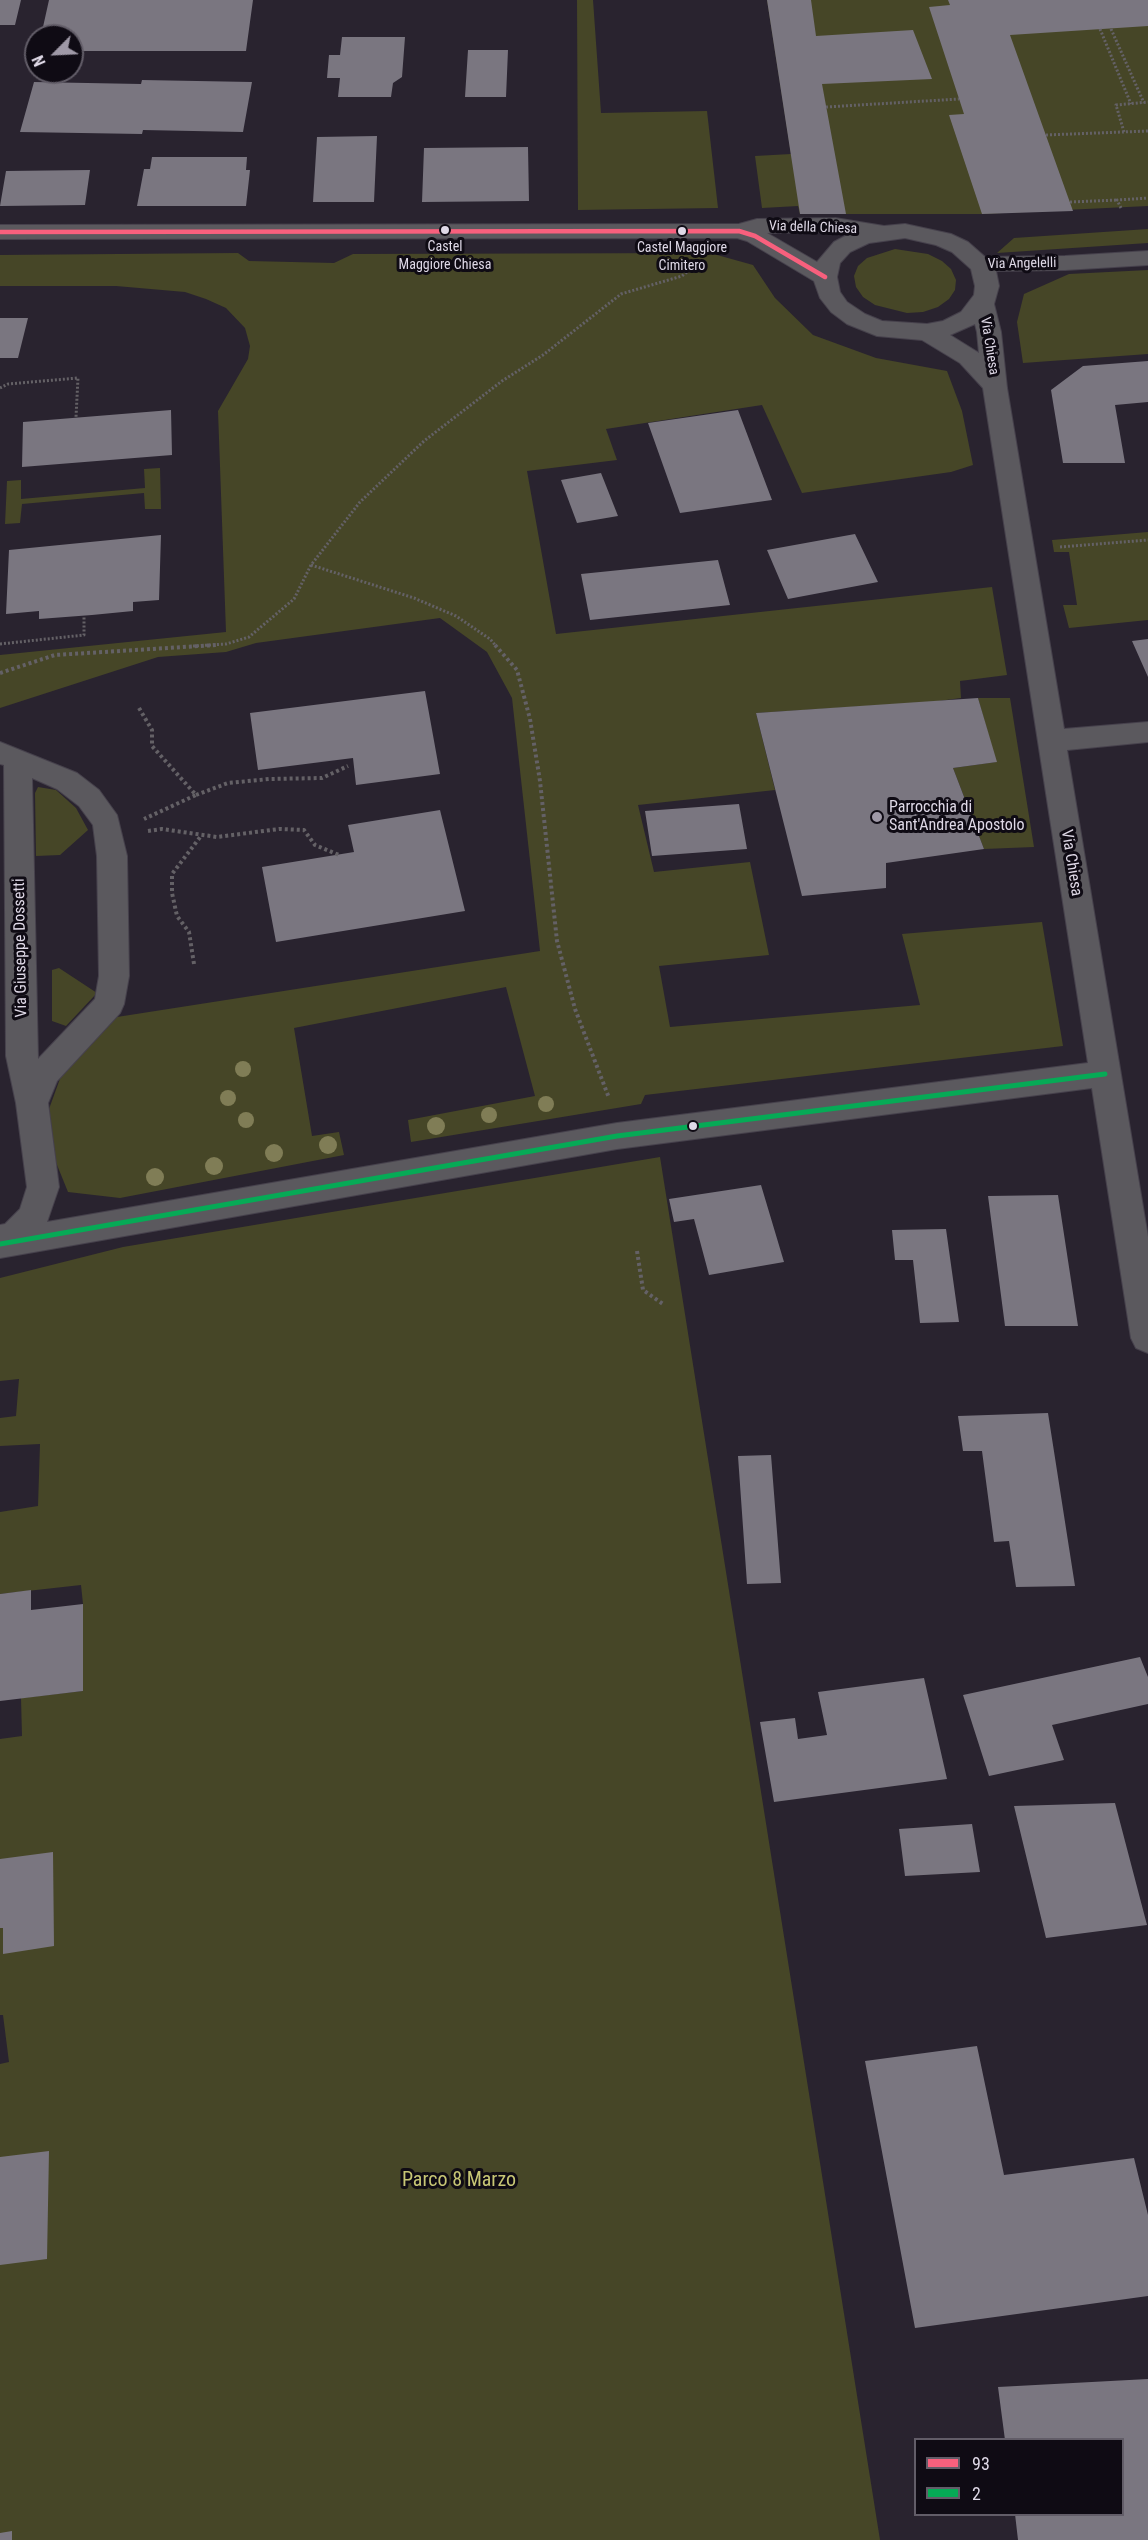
<!DOCTYPE html>
<style>
body{margin:0}
#map{position:relative;width:1148px;height:2540px;overflow:hidden;background:#29232f;font-family:"Roboto Condensed",sans-serif}
canvas{display:block}
.legend{position:absolute;left:914px;top:2438px;width:210px;height:78px;box-sizing:border-box;background:#0f0b14;border:2px solid #625d68;margin:0;padding:8px 10px;list-style:none;font-size:18px;color:#dfd9e7}
.legend li{display:flex;align-items:center;gap:12px;height:30px}
.legend b{width:30px;border:2px solid #625d68}
.north{position:absolute;left:24px;top:24px;width:60px;height:60px;box-sizing:border-box;background:#0f0b14;border:2px solid #625d68;border-radius:50%;rotate:246deg;font-size:16px;font-weight:700;line-height:24px;text-align:center;color:#dfd9e7}
.north::after{content:'';display:block;margin:auto;width:21px;height:27px;background:#9f99a7;clip-path:polygon(50% 0,100% 100%,50% 72%,0 100%)}
</style>
<div id="map">
<canvas width="1148" height="2540"></canvas>
<ul class="legend">
<li><b style="height:8px;background:#f8607d"></b>93</li>
<li><b style="height:8px;background:#06aa56"></b>2</li>
</ul>
<div class="north">N</div>
</div>
<script>
const g = document.querySelector('canvas').getContext('2d');
g.lineJoin = 'round';
function paint(path, color) { g.fillStyle = color; g.fill(path, 'evenodd'); }
const poly = rows => new Path2D(rows.map(r => 'M' + r).join(''));
function strokePath(path, color, width, dash) { g.strokeStyle = color; g.lineWidth = width; g.lineCap = dash ? 'butt' : 'round'; g.setLineDash(dash || []); g.stroke(path); }
function drawText(font, color, halo, rows, align = 'center') {
  g.font = font + ' "Roboto Condensed",sans-serif'; g.lineWidth = 6; g.setLineDash([]); g.textBaseline = 'middle'; g.strokeStyle = halo; g.fillStyle = color; for (const [text, x, y, turn = 0] of rows) {
    g.save(); g.translate(x, y); g.rotate((+turn || 0) * Math.PI / 180); g.textAlign = isNaN(turn) ? turn : align; if (halo) g.strokeText(text, 0, 0); g.fillText(text, 0, 0); g.restore();
  }
}
const green = poly([
 [577,0,593,0,601,113,707,111,718,208,578,210],
 [767,0,1148,0,1148,206,982,214,800,214,798,206,762,208,755,156,791,154],
 [1148,229,1148,243,997,253,1014,238],
 [895,249,928,254,942,261,951,269,956,280,955,290,949,299,938,307,923,312,907,313,875,305,863,297,856,287,854,276,858,266,867,258],
 [238,253,249,261,334,263,353,254,710,253,753,265,775,298,813,335,876,358,947,371,962,411,973,465,951,472,802,493,762,405,606,429,617,460,527,471,556,634,992,587,1007,675,960,681,961,698,931,702,756,713,775,790,638,805,654,872,750,862,769,955,659,966,670,1027,920,1005,902,934,1042,922,1063,1046,645,1095,641,1104,411,1142,408,1120,535,1096,506,987,294,1028,312,1136,339,1132,344,1155,120,1198,68,1192,53,1155,49,1109,61,1076,117,1017,540,951,512,698,487,652,440,618,256,643,226,652,158,657,0,708,0,655,226,632,218,411,248,359,250,346,245,328,226,308,206,299,185,292,116,286,0,286,0,255],
 [1148,270,1148,354,1023,363,1017,322,1024,294,1069,274],
 [160,468,161,509,145,509,144,493,22,504,20,523,5,524,7,481,21,480,21,499,145,488,144,469],
 [1148,532,1148,620,1069,628,1063,605,1077,605,1069,552,1054,552,1052,540],
 [978,698,1010,698,1034,847,984,849,953,768,996,762],
 [38,787,56,790,76,808,88,830,60,855,36,856,35,793],
 [59,968,97,993,66,1026,52,1021,52,970],
 [660,1157,880,2540,0,2540,0,2064,9,2062,3,2015,0,2015,0,1739,22,1736,21,1698,83,1691,83,1604,81,1585,0,1594,0,1512,38,1506,40,1444,0,1446,0,1418,16,1416,19,1379,0,1381,0,1278,123,1247]
]);
const building = poly([
 [0,0,21,0,15,25,0,25],
 [49,0,253,0,246,51,72,51,72,36,41,36],
 [767,0,811,0,816,36,913,30,932,79,822,84,846,214,800,214],
 [948,0,1148,0,1148,26,1010,35,1073,211,982,214,949,115,964,114,929,7,950,5],
 [342,37,405,37,402,77,393,83,391,97,338,97,340,78,327,78,329,55,340,55],
 [468,50,508,50,506,97,465,97],
 [142,80,252,82,243,132,143,130,142,134,20,132,34,82,141,84],
 [377,136,374,202,313,202,317,137],
 [528,147,529,201,422,202,424,148],
 [152,157,247,157,246,170,250,170,246,206,137,206,144,169,150,169],
 [90,170,85,205,0,206,6,171],
 [0,318,28,318,18,358,0,358],
 [1148,361,1148,402,1115,405,1125,463,1063,463,1051,390,1083,366],
 [171,410,172,455,22,467,23,422],
 [738,410,772,500,680,513,648,423],
 [601,473,618,516,577,523,561,480],
 [855,534,878,582,788,599,767,550],
 [161,535,159,600,133,602,133,611,92,615,39,619,39,611,6,614,9,550],
 [718,560,730,605,590,620,581,574],
 [1148,639,1148,677,1132,641],
 [425,691,440,774,356,785,353,758,258,770,250,713],
 [978,698,997,762,953,768,984,849,886,863,886,888,802,896,756,713],
 [739,804,747,849,652,856,645,811],
 [440,810,465,911,276,942,262,867,354,852,348,825],
 [761,1185,784,1262,709,1275,694,1219,674,1222,669,1199],
 [1058,1195,1078,1326,1005,1326,988,1196],
 [946,1229,959,1322,920,1323,913,1260,895,1260,892,1230],
 [1048,1413,1075,1586,1016,1587,1009,1541,994,1542,982,1451,963,1451,958,1416],
 [771,1455,781,1583,747,1584,738,1456],
 [31,1590,31,1610,83,1604,83,1691,0,1701,0,1594],
 [1140,1657,1148,1677,1148,1704,1052,1725,1064,1760,989,1776,963,1695],
 [924,1678,947,1779,774,1802,760,1722,795,1718,798,1739,827,1735,818,1692],
 [1115,1803,1147,1925,1046,1938,1014,1806],
 [972,1824,980,1872,905,1876,899,1829],
 [53,1852,54,1946,3,1954,3,1928,0,1928,0,1859],
 [977,2046,1004,2175,1134,2158,1148,2215,1148,2296,915,2328,865,2061],
 [49,2151,47,2259,0,2265,0,2157],
 [1148,2379,1148,2540,1018,2540,1015,2514,1122,2514,1122,2440,1005,2440,998,2387],
 [12,2531,12,2540,0,2540,0,2533]
]);
const pathFar1 = poly([
 [1100,29,1131,104],
 [1111,29,1144,103],
 [826,107,959,99],
 [1124,132,1116,105,1148,102],
 [1046,135,1148,131],
 [1070,202,1117,200],
 [1121,208,1117,200,1148,198],
 [0,388,8,384,78,378,76,417],
 [1060,547,1148,540],
 [311,565,414,598,456,616,490,639,496,646],
 [0,644,84,635,84,616],
 [193,646,226,644,249,637,294,599,311,565,360,502,424,441,502,381,543,355,621,294,682,276,697,264]
]);
const path = poly([
 [495,645,517,670,530,719,540,781,557,941,575,1009,609,1098],
 [0,673,55,655,216,645],
 [139,708,152,730,152,746,196,795,144,819],
 [196,795,228,783,269,779,322,778,348,766],
 [148,831,162,829,217,837,279,829,304,830,315,845,339,855],
 [194,964,189,932,177,916,172,893,172,874,201,836],
 [637,1251,643,1290,663,1304]
]);
const minor = poly([
 [835,218,884,226,905,224,951,234,968,242,985,257,1065,256,1148,251,1148,265,1065,270,996,271,999,286,994,304,1001,332,1007,388,1064,729,1148,722,1148,742,1067,750,1148,1237,1148,1353,1136,1348,1131,1338,1092,1088,617,1149,0,1258,0,1225,5,1224,20,1209,27,1187,16,1103,6,1056,4,765,0,764,0,742,77,773,99,790,117,815,127,856,129,976,124,1004,120,1013,57,1081,48,1103,59,1187,47,1222,617,1123,1088,1063,983,388,960,363,922,340,877,336,847,324,831,312,820,298,814,281,747,241,737,238,0,239,0,225,739,224,757,219,835,218],
 [835,232,849,234,834,242,817,262,767,233,835,232],
 [905,238,936,245,952,252,971,269,975,286,974,295,961,312,943,321,927,324,882,321,865,314,847,302,840,292,837,277,840,263,850,252,869,243,905,238],
 [975,324,977,332,979,353,950,335,975,324],
 [32,778,57,789,79,806,93,825,97,856,99,976,95,999,38,1059,32,778]
]);
const bus1 = poly([
 [0,232,739,231,755,236,825,277]
]);
const bus2 = poly([
 [0,1244,617,1136,1105,1074]
]);
const trees = [
 [243,1069,8],
 [228,1098,8],
 [546,1104,8],
 [489,1115,8],
 [246,1120,8],
 [436,1126,9],
 [328,1145,9],
 [274,1153,9],
 [214,1166,9],
 [155,1177,9]
];
const markers = [
 [445,230,5,"#dfd9e7"],
 [682,231,5,"#dfd9e7"],
 [877,817,6,"#9f99a7"],
 [693,1126,5,"#dfd9e7"]
];
const farStreetnames = [
 ["Via della Chiesa",813,228,2],
 ["Via Angelelli",1022,264,-1],
 ["Via Chiesa",989,346,81]
];
const busNames = [
 ["Castel",445,247],
 ["Maggiore Chiesa",445,265],
 ["Castel Maggiore",682,248],
 ["Cimitero",682,266]
];
const poiNames = [
 ["Parrocchia di",889,808],
 ["Sant'Andrea Apostolo",889,826]
];
const streetNames = [
 ["Via Chiesa",1071,863,81],
 ["Via Giuseppe Dossetti",21,948,-91]
];
const nearParknames = [
 ["Parco 8 Marzo",459,2181]
];
paint(green, '#464627');
paint(building, '#7a7680');
strokePath(minor, '#46414c', 2);
strokePath(pathFar1, '#646166', 3, [2, 2]);
strokePath(path, '#646166', 4, [3, 3]);
paint(minor, '#5b595e');
strokePath(bus1, '#f8607d', 4.5);
strokePath(bus2, '#06aa56', 5);
g.fillStyle = '#807d56';
for (const [x, y, r] of trees) { g.beginPath(); g.arc(x, y, r, 0, 2 * Math.PI); g.fill(); }
for (const [x, y, r, color] of markers) { const dot = new Path2D(); dot.arc(x, y, r, 0, 2 * Math.PI); g.fillStyle = color; g.fill(dot); strokePath(dot, '#0f0b14', 2); }
drawText('14px', '#dfd9e7', '#0f0b14', farStreetnames);
drawText('14px', '#dfd9e7', '#0f0b14', busNames);
drawText('16px', '#dfd9e7', '#0f0b14', poiNames, 'left');
drawText('16px', '#dfd9e7', '#0f0b14', streetNames);
drawText('20px', '#c7c675', '#0f0b14', nearParknames);
</script>
